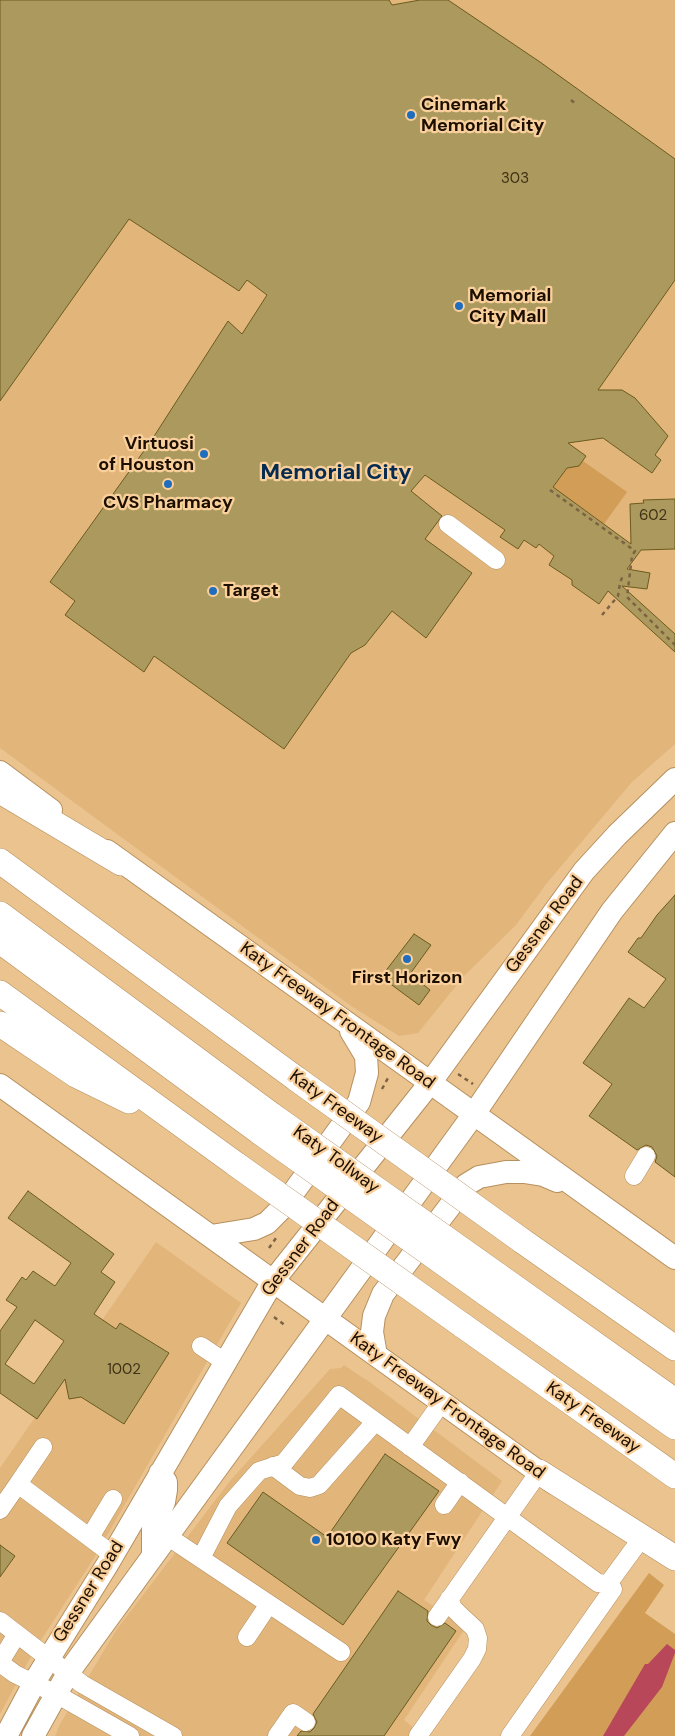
<!DOCTYPE html>
<style>
body{margin:0}
canvas{display:block;background:#ebc38f}
</style>
<canvas width="675" height="1736"></canvas>
<script>
const g = document.querySelector('canvas').getContext('2d');
g.lineJoin = 'round';
function paint(path, color) { g.fillStyle = color; g.fill(path, 'evenodd'); }
const poly = rows => new Path2D(rows.map(r => 'M' + r).join(''));
function strokePath(path, color, width, dash) { g.strokeStyle = color; g.lineWidth = width; g.lineCap = dash ? 'butt' : 'round'; g.setLineDash(dash || []); g.stroke(path); }
function drawText(font, color, halo, rows, align = 'center') {
  g.font = font + ' "DM Sans",sans-serif'; g.lineWidth = 4.5; g.setLineDash([]); g.textBaseline = 'middle'; g.strokeStyle = halo; g.fillStyle = color; for (const [text, x, y, turn = 0] of rows) {
    g.save(); g.translate(x, y); g.rotate((+turn || 0) * Math.PI / 180); g.textAlign = isNaN(turn) ? turn : align; if (halo) g.strokeText(text, 0, 0); g.fillText(text, 0, 0); g.restore();
  }
}
const built = poly([
 [0,0,675,0,675,744,632,782,547,883,516,925,464,976,418,1033,399,1036,351,1006,0,748],
 [156,1242,241,1303,94,1558,34,1651,0,1714,0,1468],
 [344,1365,363,1378,367,1380,502,1481,424,1600,466,1627,404,1720,424,1736,55,1736,60,1724,117,1629,230,1481,330,1369,341,1368]
]);
const green = poly([
 [583,461,627,492,604,524,553,487,567,468,579,466],
 [649,1573,664,1585,645,1613,675,1634,675,1736,530,1736]
]);
const water = poly([
 [667,1644,675,1650,675,1653,662,1687,624,1736,603,1736,645,1664,648,1664]
]);
const building = poly([
 [0,0,389,0,392,5,420,0,448,0,540,62,675,159,675,280,598,390,622,390,635,398,668,436,655,455,661,460,652,473,603,438,568,443,586,456,579,466,567,468,553,487,631,544,630,504,644,503,643,500,675,499,675,549,641,550,627,569,650,573,647,589,622,586,675,634,675,652,608,591,599,604,572,585,572,580,549,565,554,556,539,544,536,548,524,540,518,549,500,537,505,530,425,475,411,491,442,516,425,539,472,573,426,638,392,611,365,645,351,653,284,749,154,656,144,672,65,615,75,601,50,582,151,441,228,321,242,334,267,295,247,280,239,291,129,219,0,401,0,0],
 [675,895,675,1177,655,1162,657,1156,652,1147,646,1145,637,1150,589,1116,612,1084,583,1063,629,998,644,1008,666,979,628,952,638,938,641,938,657,915,675,895],
 [414,934,431,945,410,974,430,990,419,1005,381,977,414,934],
 [28,1191,114,1254,101,1272,115,1282,94,1314,116,1329,120,1323,169,1353,124,1424,81,1397,69,1399,65,1379,37,1419,0,1393,0,1331,17,1307,6,1300,22,1277,26,1280,33,1271,55,1286,71,1263,8,1218,28,1191],
 [35,1320,64,1341,34,1384,5,1364,35,1320],
 [385,1454,439,1491,343,1625,227,1543,263,1492,327,1537,385,1454],
 [0,1545,15,1556,0,1577,0,1545],
 [398,1591,428,1611,427,1621,431,1625,437,1628,445,1623,456,1631,384,1736,297,1736,301,1731,310,1732,314,1728,317,1722,313,1714,398,1591]
]);
const path = poly([
 [571,100,577,105],
 [550,490,635,551,632,556,627,597,675,645],
 [602,615,618,596,620,583,623,575],
 [458,1074,473,1084],
 [382,1089,388,1078],
 [269,1248,276,1238],
 [274,1317,286,1326]
]);
const minor = poly([
 [448,524,496,560],
 [634,1176,646,1156],
 [201,1346,225,1362],
 [410,1447,442,1402],
 [273,1466,300,1486,310,1488,319,1485,375,1422],
 [18,1484,43,1447],
 [444,1505,460,1482],
 [0,1510,18,1484,113,1555],
 [167,1536,341,1652],
 [90,1537,113,1499],
 [201,1558,228,1506,259,1471,284,1463,339,1395,598,1583,608,1584,638,1543],
 [437,1617,539,1472],
 [0,1621,82,1684,173,1736],
 [247,1637,269,1604],
 [0,1662,17,1634],
 [0,1663,15,1674,56,1694,130,1736],
 [277,1736,293,1713,306,1722],
 [418,1736,472,1659,477,1649,478,1638,475,1629,460,1615,453,1608,449,1599],
 [510,1736,613,1589,608,1584]
]);
const major = poly([
 [0,772,51,810],
 [107,851,675,1258],
 [0,1085,554,1483],
 [211,1236,254,1229,267,1223,282,1208,359,1102,367,1073,366,1056,351,1031],
 [376,1355,372,1332,374,1316,383,1294,466,1185,479,1177,506,1172,524,1172,543,1175,557,1181],
 [153,1555,153,1526,164,1502,166,1490,166,1482,160,1473],
 [6,1736,38,1676,107,1565,273,1281,430,1083,584,871,617,835,675,779],
 [33,1736,68,1673,474,1114,612,911,675,833]
]);
const highway = poly([
 [0,791,121,863],
 [0,861,298,1080],
 [0,914,273,1116],
 [0,941,261,1133],
 [0,993,237,1165],
 [0,1024,76,1075,129,1101],
 [521,1240,675,1348],
 [496,1274,675,1401],
 [484,1292,675,1427],
 [462,1325,675,1476],
 [539,1472,675,1558]
]);
const highwayBridge = poly([
 [298,1080,521,1240],
 [273,1116,496,1274],
 [261,1133,484,1292],
 [237,1165,462,1325]
]);
const markers = [
 [411,115,5,"#206dbd"],
 [459,306,5,"#206dbd"],
 [204,454,5,"#206dbd"],
 [168,484,5,"#206dbd"],
 [213,591,5,"#206dbd"],
 [407,959,5,"#206dbd"],
 [316,1540,5,"#206dbd"]
];
const numberNames = [
 ["303",515,179],
 ["602",653,516],
 ["1002",124,1370]
];
const poiNames = [
 ["Cinemark",421,105],
 ["Memorial City",421,126],
 ["Memorial",469,296],
 ["City Mall",469,317],
 ["Virtuosi",194,444,"right"],
 ["of Houston",194,465,"right"],
 ["CVS Pharmacy",168,503,"center"],
 ["Target",223,591],
 ["First Horizon",407,978,"center"],
 ["10100 Katy Fwy",326,1540]
];
const streetNames = [
 ["Gessner Road",545,925,-53],
 ["Katy Freeway Frontage Road",337,1016,36],
 ["Katy Freeway",336,1107,36],
 ["Katy Tollway",336,1160,36],
 ["Gessner Road",301,1248,-53],
 ["Katy Freeway Frontage Road",447,1406,36],
 ["Katy Freeway",593,1418,35],
 ["Gessner Road",89,1592,-58]
];
const districtNames = [
 ["Memorial City",336,473]
];
paint(built, '#e2b57b');
paint(green, '#d19d57');
paint(water, '#b8475a');
paint(building, '#ab995d');
strokePath(building, '#6c5b1f', 1);
strokePath(minor, '#b6905e', 19);
strokePath(major, '#b6905e', 24);
strokePath(highway, '#b6905e', 26);
strokePath(path, '#7d6343', 2.5, [4, 4]);
strokePath(minor, '#fff', 18);
strokePath(major, '#fff', 22);
strokePath(highway, '#fff', 25);
strokePath(highwayBridge, '#b6905e', 26, []);
strokePath(highwayBridge, '#fff', 25);
for (const [x, y, r, color] of markers) { const dot = new Path2D(); dot.arc(x, y, r, 0, 2 * Math.PI); g.fillStyle = color; g.fill(dot); strokePath(dot, '#f9d09c', 2); }
drawText('15px', '#403217', null, numberNames);
drawText('bold 18px', '#1d0f00', '#f9d09c', poiNames, 'left');
drawText('18px', '#1d0f00', '#f9d09c', streetNames);
drawText('bold 22px', '#062b50', '#f9d09c', districtNames);
</script>
